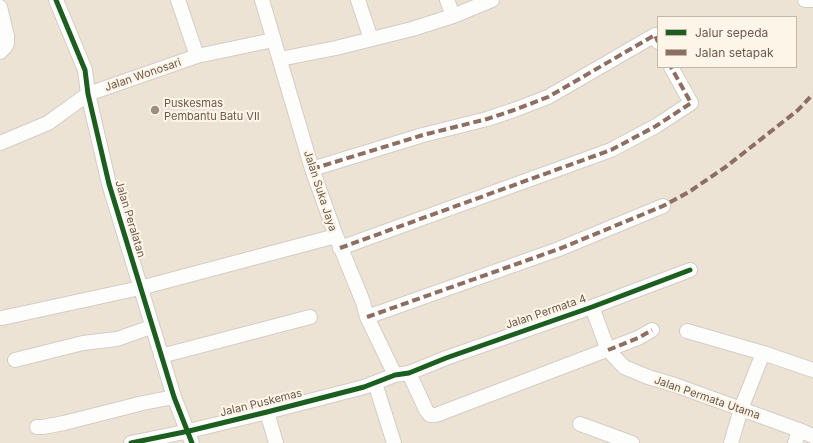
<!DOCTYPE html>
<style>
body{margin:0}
#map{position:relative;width:813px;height:443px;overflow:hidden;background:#f4f0e7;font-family:Inter,sans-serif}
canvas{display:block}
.legend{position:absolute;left:657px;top:16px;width:140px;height:52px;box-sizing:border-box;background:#fcf5e8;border:1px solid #c3b7aa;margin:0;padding:5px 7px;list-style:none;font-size:12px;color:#6d594c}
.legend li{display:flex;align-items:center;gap:8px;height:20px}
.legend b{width:20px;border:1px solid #c3b7aa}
</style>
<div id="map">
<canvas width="813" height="443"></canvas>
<ul class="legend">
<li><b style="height:5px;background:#1b5e20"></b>Jalur sepeda</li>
<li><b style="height:5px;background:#8d6e63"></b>Jalan setapak</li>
</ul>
</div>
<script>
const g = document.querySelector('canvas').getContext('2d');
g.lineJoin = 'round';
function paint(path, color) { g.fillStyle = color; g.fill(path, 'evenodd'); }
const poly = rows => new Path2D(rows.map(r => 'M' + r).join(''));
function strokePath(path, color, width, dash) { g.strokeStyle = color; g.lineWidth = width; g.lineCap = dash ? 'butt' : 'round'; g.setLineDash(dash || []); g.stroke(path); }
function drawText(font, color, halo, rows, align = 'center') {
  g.font = font + ' Inter,sans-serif'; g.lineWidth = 4; g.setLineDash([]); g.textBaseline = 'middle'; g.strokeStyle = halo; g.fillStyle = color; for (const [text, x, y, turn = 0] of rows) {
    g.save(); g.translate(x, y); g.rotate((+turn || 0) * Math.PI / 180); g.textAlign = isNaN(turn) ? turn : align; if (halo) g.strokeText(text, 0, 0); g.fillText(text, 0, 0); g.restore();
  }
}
const residential = poly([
 [0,0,813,0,813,443,0,443],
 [658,17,796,17,796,67,658,67]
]);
const minor = poly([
 [56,0,85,70,88,94,109,184,174,397,192,443],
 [178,0,197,56],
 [262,0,312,169,336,236,363,302,367,317,395,375],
 [358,0,371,39],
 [447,0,453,16],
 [805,0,812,0],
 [0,7,7,36,7,43,5,47,0,52],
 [280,59,336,48,412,29,453,16,492,0],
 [0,143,48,123,88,94,197,56,273,40],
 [312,169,423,135,487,119,514,110,548,97,655,35,658,42],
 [340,248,611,150,656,126,691,103,671,67],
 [592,307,608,350,624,367,648,377,675,385,799,430,813,436],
 [367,317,559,249,663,206],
 [2,318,140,288,336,236],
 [687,331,763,353,813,370],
 [161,356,310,317],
 [15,360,83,343,117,339,151,327],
 [409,373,426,410,430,415,436,415,638,338,652,330],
 [375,383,394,443],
 [267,412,276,443],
 [580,424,632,443],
 [37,427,43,427,64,423,143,403,174,397],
 [131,443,189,431,267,412,364,387,395,375,409,373,446,358,592,307,690,270],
 [731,443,741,409,763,353],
 [795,443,799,430]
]);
const quiet = poly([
 [312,169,423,135,487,119,514,110,548,97,655,35,658,42],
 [340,248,611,150,656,126,691,103,671,67],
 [367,317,559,249,663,206,689,192,727,166,798,110,813,94],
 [608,350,638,338,652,330]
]);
const cycleway = poly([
 [56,0,85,70,88,94,109,184,174,397,192,443],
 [131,443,189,431,267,412,364,387,395,375,409,373,446,358,592,307,690,270]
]);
const markers = [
 [155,110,5,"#9c8e82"]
];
const streetNames = [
 ["Jalan Wonosari",143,75,-19],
 ["Jalan Suka Jaya",320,191,72],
 ["Jalan Peralatan",130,219,73],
 ["Jalan Permata 4",546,312,-19],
 ["Jalan Permata Utama",707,398,19],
 ["Jalan Puskemas",261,403,-14]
];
const poiNames = [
 ["Puskesmas",164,104],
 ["Pembantu Batu VII",164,117]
];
paint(residential, '#ede3d5');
strokePath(minor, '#d3cdc6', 16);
strokePath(minor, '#fdfdfb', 14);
strokePath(quiet, '#8d6e63', 4, [8, 4]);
strokePath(cycleway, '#1b5e20', 5);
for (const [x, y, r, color] of markers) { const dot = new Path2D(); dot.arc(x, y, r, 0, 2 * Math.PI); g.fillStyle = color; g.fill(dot); strokePath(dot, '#fcf5e8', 1.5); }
drawText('11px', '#6d594c', '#fcf5e8', streetNames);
drawText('11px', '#6d594c', '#fcf5e8', poiNames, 'left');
</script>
